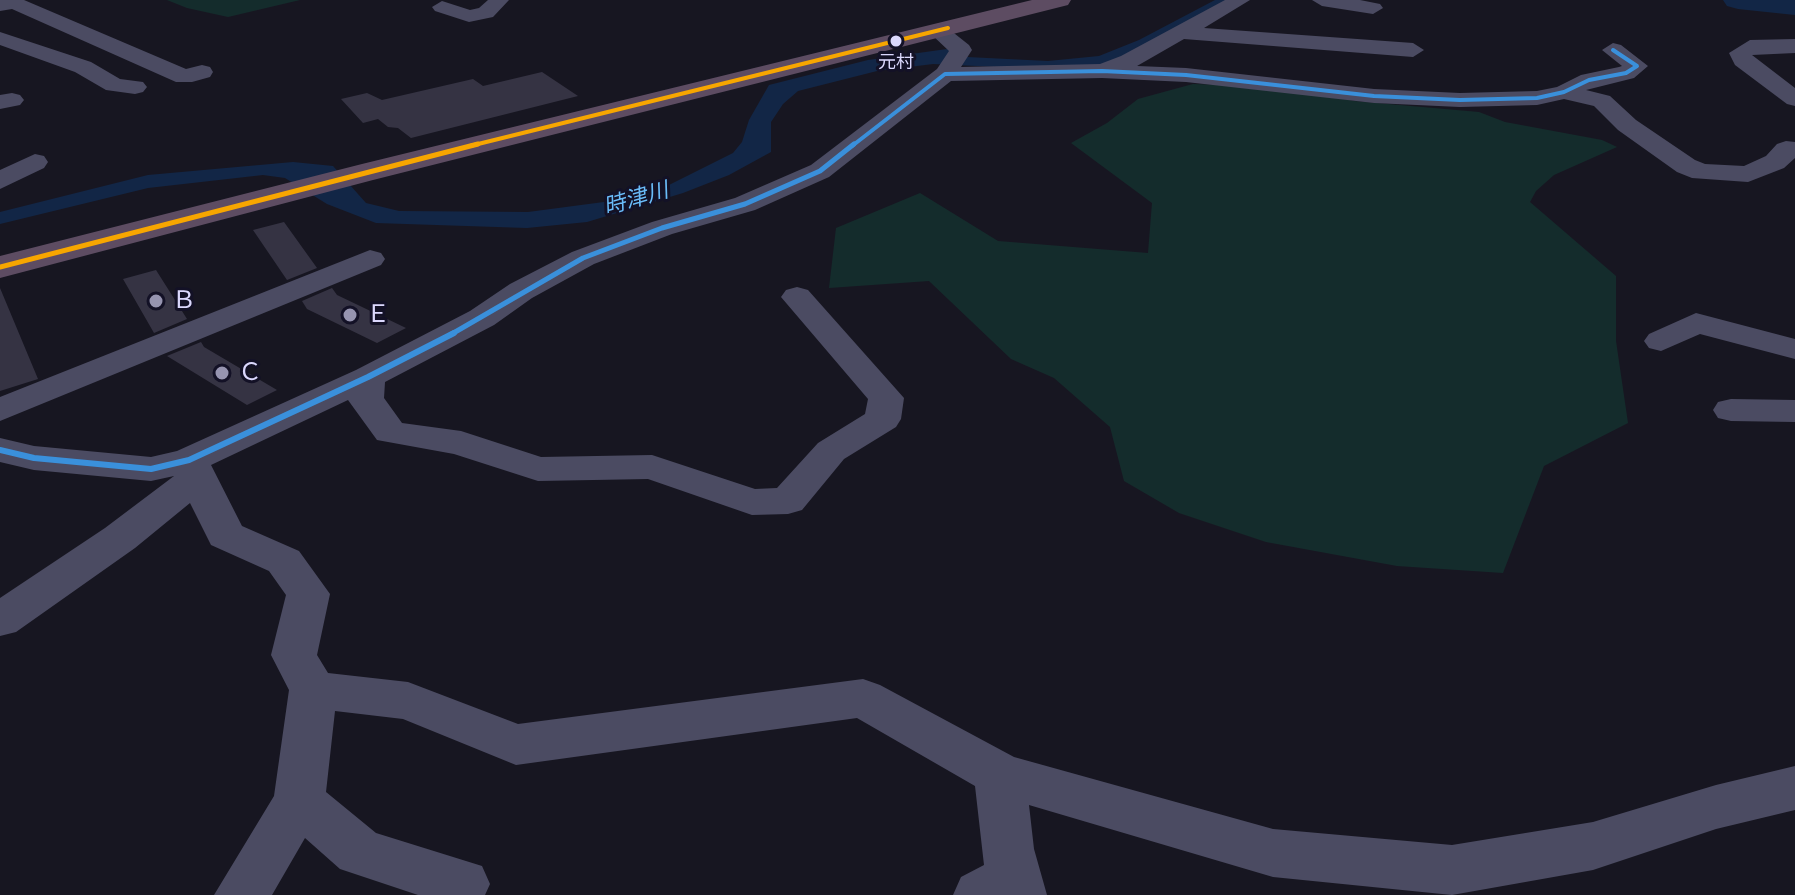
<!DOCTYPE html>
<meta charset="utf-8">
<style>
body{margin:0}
canvas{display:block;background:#171621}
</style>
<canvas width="1795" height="895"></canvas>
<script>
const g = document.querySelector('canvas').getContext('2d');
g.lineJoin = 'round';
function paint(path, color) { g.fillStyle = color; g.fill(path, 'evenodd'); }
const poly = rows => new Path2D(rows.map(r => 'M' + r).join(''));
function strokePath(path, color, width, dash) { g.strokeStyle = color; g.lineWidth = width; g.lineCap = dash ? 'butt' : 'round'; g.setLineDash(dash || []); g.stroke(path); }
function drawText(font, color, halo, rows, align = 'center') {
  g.font = font + ' Quicksand,"Noto Sans JP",sans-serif'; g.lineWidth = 6; g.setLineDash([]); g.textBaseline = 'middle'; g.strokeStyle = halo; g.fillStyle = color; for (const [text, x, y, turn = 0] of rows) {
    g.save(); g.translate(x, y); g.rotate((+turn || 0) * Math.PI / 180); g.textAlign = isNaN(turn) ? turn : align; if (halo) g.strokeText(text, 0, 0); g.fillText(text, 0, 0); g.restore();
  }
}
const green = poly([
 [167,0,300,0,228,17,187,8],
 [1193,84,1279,87,1354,101,1479,112,1505,122,1602,140,1617,147,1554,175,1536,191,1530,202,1616,276,1616,341,1628,423,1544,466,1503,573,1397,566,1266,542,1179,513,1124,481,1110,427,1054,378,1011,359,929,281,829,288,836,228,920,193,998,241,1148,253,1152,203,1071,143,1107,123,1138,99]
]);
const water = poly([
 [1215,0,1233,0,1112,63,1066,70,933,64,877,71,798,91,783,104,771,122,771,152,729,175,683,193,587,222,527,228,376,223,327,204,285,178,263,175,148,188,0,224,0,212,148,175,293,162,333,166,366,203,399,211,528,212,619,200,669,185,733,153,742,142,749,120,769,85,868,60,947,49,967,57,1048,61,1099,56,1139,40]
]);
const river = poly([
 [1723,0,1795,0,1795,15,1738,9,1727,6,1723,0]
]);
const building = poly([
 [542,72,578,96,411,138,398,128,388,127,378,119,363,123,341,99,367,93,382,100,473,79,483,86],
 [284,222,317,268,287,280,253,230],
 [156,270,187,319,154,333,123,279],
 [0,288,38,379,0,391],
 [332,288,337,295,406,328,377,343,307,309,302,301],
 [201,342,204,347,277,390,247,405,167,356]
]);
const minor = poly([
 [0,0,24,0,186,69,202,65,210,67,213,72,210,77,192,82,176,82,12,9,0,11,0,0],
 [488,0,509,0,493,17,469,22,435,11,432,7,442,1,470,10,479,8,488,0],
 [1225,0,1250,0,1204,28,1413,43,1424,50,1413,57,1184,39,1137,66,1186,68,1374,89,1460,93,1537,91,1557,87,1581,75,1619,67,1622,66,1602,50,1613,43,1621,45,1648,66,1634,78,1586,90,1610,96,1636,120,1695,160,1705,164,1744,166,1766,156,1777,144,1786,141,1795,142,1795,158,1784,168,1748,182,1692,178,1677,172,1618,130,1594,106,1564,99,1537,105,1460,107,1374,103,1186,82,1102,78,951,81,829,177,755,210,672,234,594,264,532,298,494,325,385,382,384,398,402,423,461,431,541,457,652,455,755,489,777,488,818,443,865,414,868,399,781,297,786,290,797,287,808,290,904,398,901,419,896,427,844,459,802,510,788,514,752,515,648,479,538,481,454,454,377,440,348,400,211,465,242,526,299,551,330,594,317,655,328,673,408,682,518,724,863,679,880,685,1014,757,1273,829,1452,845,1593,822,1716,785,1795,766,1795,810,1716,829,1593,870,1452,895,1273,877,1029,805,1034,849,1047,895,953,895,961,877,984,865,975,786,857,718,516,765,403,719,335,711,326,792,376,833,482,866,490,884,485,895,418,895,340,869,305,838,272,895,214,895,274,796,289,690,271,655,286,595,269,571,211,545,190,503,135,548,16,632,0,636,0,598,105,528,174,476,151,481,34,470,0,462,0,438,34,446,151,457,177,451,356,370,470,311,510,284,572,252,652,222,735,198,811,165,937,69,949,51,931,34,927,30,931,26,945,26,969,45,972,50,961,67,1100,64,1121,56,1225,0],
 [1312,0,1360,0,1380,4,1383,8,1373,14,1322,6,1312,0],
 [0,32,91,62,120,79,143,82,147,87,143,92,135,94,106,90,75,72,0,45,0,32],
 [1795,39,1795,53,1752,55,1795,88,1795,106,1787,104,1735,65,1729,53,1750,40,1795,39],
 [12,93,20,95,24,100,20,105,0,109,0,95,12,93],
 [35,154,44,156,48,162,44,168,0,189,0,170,35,154],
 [370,250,381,253,385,259,381,265,0,421,0,397,370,250],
 [1696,313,1795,339,1795,359,1700,334,1661,351,1649,348,1644,341,1649,334,1696,313],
 [1731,399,1795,400,1795,422,1731,421,1718,418,1713,410,1718,402,1731,399]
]);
const highway = poly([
 [1032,0,1071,0,1068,5,373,180,0,278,0,256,362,164,1032,0]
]);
const bus1Far1 = poly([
 [470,146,948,28]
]);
const bus1 = poly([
 [0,267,478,144]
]);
const bus2Far2 = poly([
 [852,146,945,74,1102,71,1186,75,1374,96,1460,100,1537,98,1564,92,1589,80,1626,73,1637,66,1613,50]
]);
const bus2Far1 = poly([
 [450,335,583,258,662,228,745,204,820,171,854,144]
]);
const bus2 = poly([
 [0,450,34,458,151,469,189,460,368,377,454,333]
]);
const markers = [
 [896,41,7,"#dbd8fd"],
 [156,301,8,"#9694b0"],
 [350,315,8,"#9694b0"],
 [222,373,8,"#9694b0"]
];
const farBusnames = [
 ["元村",896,63]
];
const farWaternames = [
 ["時津川",636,199,-16]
];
const poiNames = [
 ["Ｂ",172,301],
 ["Ｅ",366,315],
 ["Ｃ",238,373]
];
paint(green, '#142c2c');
paint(water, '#122646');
paint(river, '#122646');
paint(building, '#353343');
paint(minor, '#4b4b62');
paint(highway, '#5d4c62');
strokePath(bus1Far1, '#f7a600', 4);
strokePath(bus1, '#f7a600', 5);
strokePath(bus2Far2, '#3a90db', 4);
strokePath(bus2Far1, '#3a90db', 5);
strokePath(bus2, '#3a90db', 6);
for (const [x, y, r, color] of markers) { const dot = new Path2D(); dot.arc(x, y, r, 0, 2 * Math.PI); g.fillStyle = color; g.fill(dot); strokePath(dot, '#131126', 3); }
drawText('18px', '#dbd8fd', '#131126', farBusnames);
drawText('italic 22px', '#6abcf9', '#131126', farWaternames);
drawText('24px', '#dbd8fd', '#131126', poiNames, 'left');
</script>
